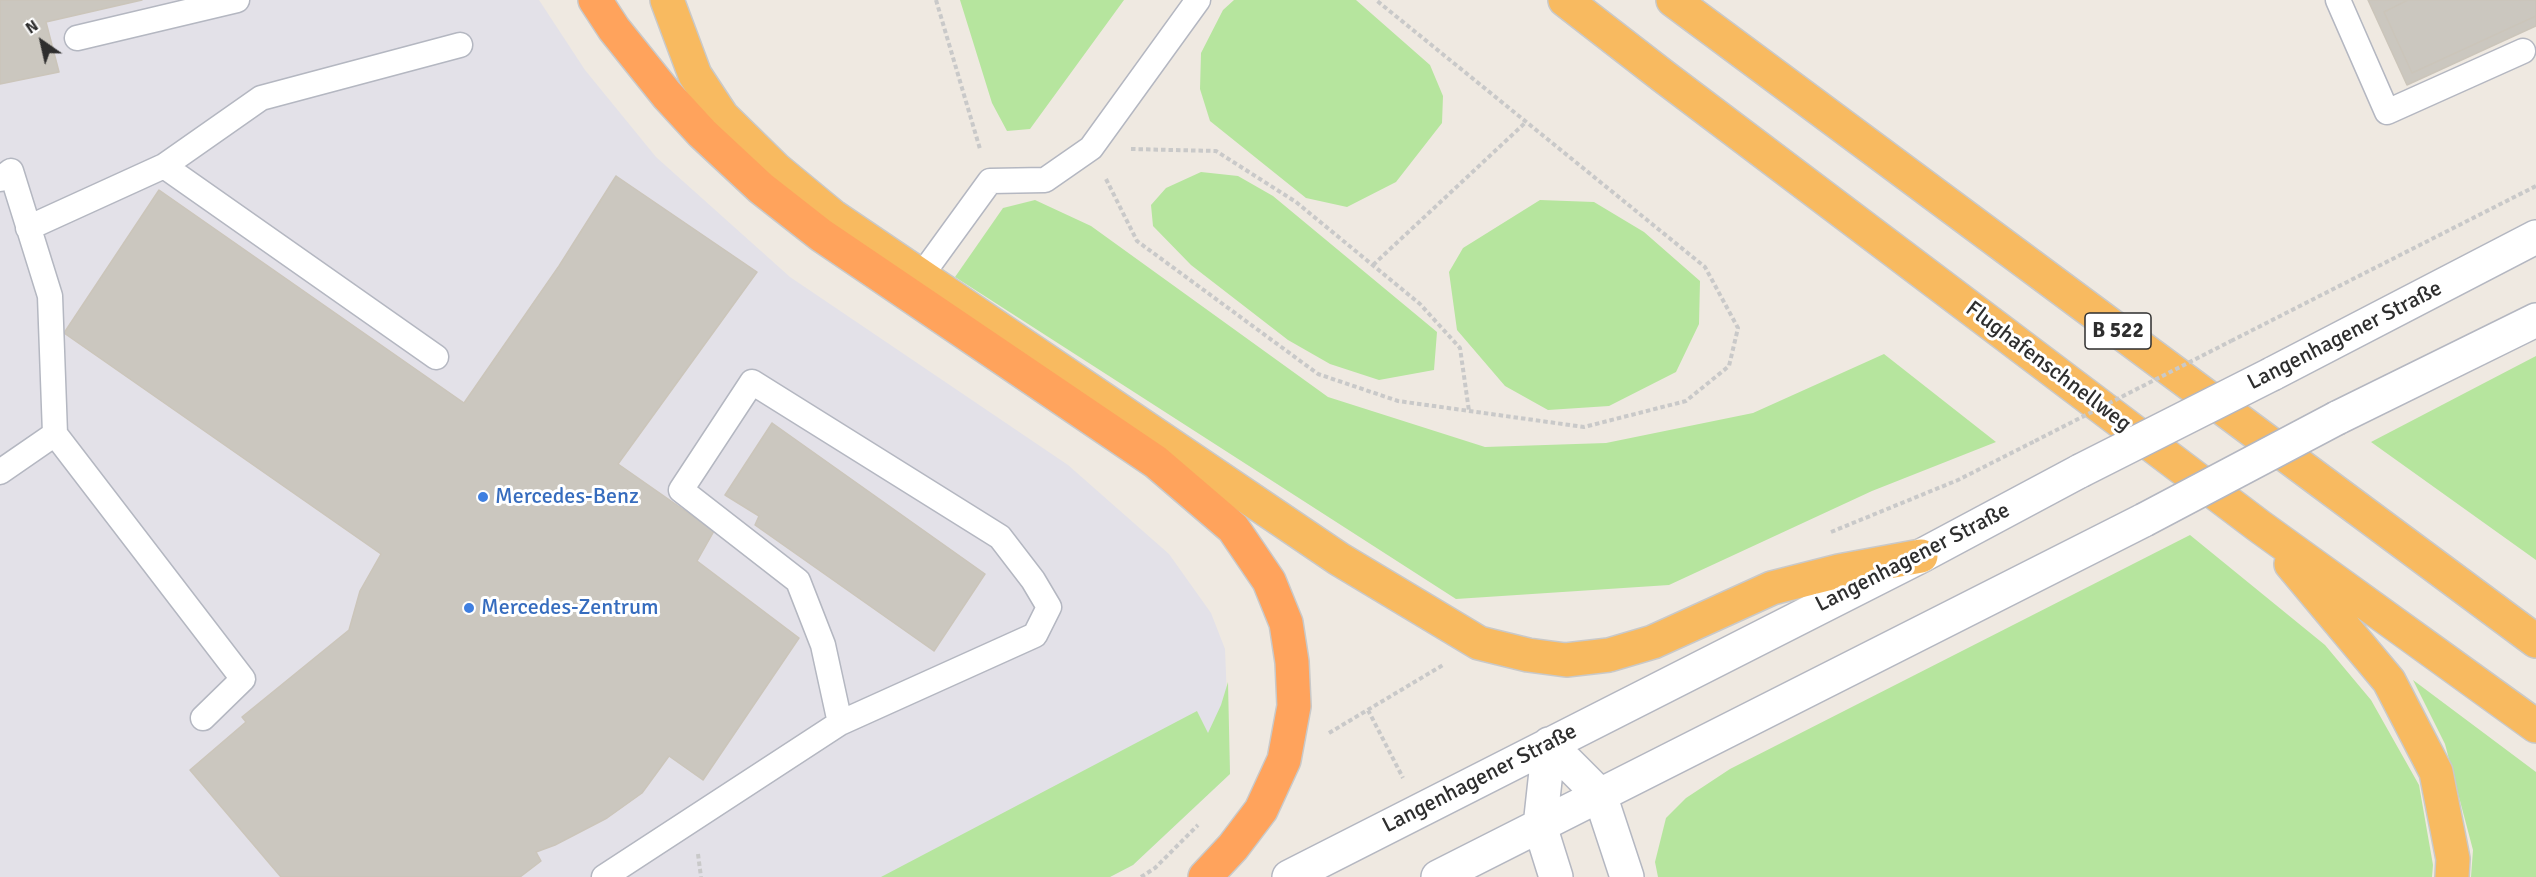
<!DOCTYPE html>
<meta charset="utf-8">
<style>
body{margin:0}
#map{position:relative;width:2536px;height:877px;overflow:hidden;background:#efe9e1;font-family:Signika,sans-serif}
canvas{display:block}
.north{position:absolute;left:12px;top:12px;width:60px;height:60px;-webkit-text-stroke:4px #fff;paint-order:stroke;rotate:326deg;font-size:16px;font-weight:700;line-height:24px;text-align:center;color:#2e2e2e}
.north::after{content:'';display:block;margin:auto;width:21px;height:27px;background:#2e2e2e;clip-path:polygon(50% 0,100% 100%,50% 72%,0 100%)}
</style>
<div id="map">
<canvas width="2536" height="877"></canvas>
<div class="north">N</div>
</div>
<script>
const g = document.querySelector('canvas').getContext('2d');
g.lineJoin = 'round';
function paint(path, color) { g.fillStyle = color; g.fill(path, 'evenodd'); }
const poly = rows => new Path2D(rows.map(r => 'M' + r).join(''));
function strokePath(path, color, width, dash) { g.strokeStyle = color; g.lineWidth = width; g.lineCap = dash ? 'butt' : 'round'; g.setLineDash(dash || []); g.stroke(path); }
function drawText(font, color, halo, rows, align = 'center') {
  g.font = font + ' Signika,sans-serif'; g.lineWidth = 6; g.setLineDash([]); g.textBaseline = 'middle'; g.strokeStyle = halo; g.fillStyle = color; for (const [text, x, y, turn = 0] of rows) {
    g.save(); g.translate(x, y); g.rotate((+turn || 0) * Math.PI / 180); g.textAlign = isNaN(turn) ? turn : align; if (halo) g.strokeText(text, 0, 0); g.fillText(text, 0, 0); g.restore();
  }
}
const industrial = poly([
 [0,0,539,0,585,70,656,157,790,277,1068,465,1169,554,1211,613,1225,649,1230,774,1133,865,1110,877,0,877]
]);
const green = poly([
 [960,0,1124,0,1030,129,1007,131,992,103],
 [1234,0,1356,0,1430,65,1443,96,1442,123,1396,182,1347,207,1306,198,1210,121,1200,89,1201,53,1223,10],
 [1201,172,1238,176,1273,196,1437,332,1434,370,1379,380,1330,364,1288,340,1191,265,1153,226,1151,205,1166,188],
 [1035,200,1091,226,1328,397,1485,447,1606,443,1753,413,1884,354,1996,442,1872,491,1669,585,1456,599,955,277,1003,208],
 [1540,200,1594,202,1644,232,1700,281,1699,324,1676,372,1609,406,1548,410,1505,386,1457,330,1449,272,1463,248],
 [2536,356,2536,560,2371,442],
 [2190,535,2325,645,2371,700,2419,785,2433,865,2432,877,1658,877,1655,862,1666,818,1686,798,1730,769],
 [2413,680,2536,772,2536,877,2471,877,2473,850,2445,744],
 [1228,682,1230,774,1133,865,1110,877,881,877,1197,711,1208,733,1221,705]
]);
const building = poly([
 [0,0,142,0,46,22,59,72,0,84,0,0],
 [2368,0,2408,0,2384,12,2412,73,2536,16,2536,26,2407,85,2368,0],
 [2536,0,2536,16,2412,73,2384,12,2408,0,2536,0],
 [616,176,757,272,618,464,714,531,697,561,799,638,703,780,669,756,642,793,607,818,555,845,536,852,541,861,520,877,281,877,190,770,246,722,242,717,349,630,360,591,381,554,64,333,159,190,464,403,559,266,616,176],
 [772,423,985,574,934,651,755,525,759,516,725,495,772,423]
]);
const path = poly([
 [936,0,980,149],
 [1131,149,1216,151,1296,202,1420,304,1460,348,1469,411],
 [1106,179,1137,241,1318,374,1398,401,1584,427,1686,401,1729,366,1738,328,1705,267,1376,0],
 [1373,265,1526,122],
 [2231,341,2536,186],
 [1831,532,1958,480,2035,441],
 [1368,710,1403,778],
 [1329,733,1443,665],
 [698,854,701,877],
 [1141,877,1155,868,1198,825]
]);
const service = poly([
 [2338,0,2387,112,2523,51],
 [77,38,237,0],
 [164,166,436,357],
 [0,179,11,171,50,296,55,434,243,679,203,718],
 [28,228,164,166,261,98,460,45],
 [921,276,990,181,1045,180,1091,148,1198,0],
 [0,472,55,434],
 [604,877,840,723,1035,635,1049,607,1033,580,1000,537,752,382,681,490,798,581,823,645,840,723]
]);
const secondary = poly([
 [2272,374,2536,237],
 [2337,418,2536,320],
 [1549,744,1600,795,1627,877],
 [1549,744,1540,826,1556,877],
 [1289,877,1921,556,2080,471],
 [1438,877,2144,520]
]);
const trunk = poly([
 [667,0,695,75,722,116,776,169,834,217,1339,559,1479,643,1528,655,1566,660,1609,655,1653,642,1772,588,1839,571,1921,556],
 [1565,0,1663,76,2259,526,2536,726],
 [1673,0,2536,641],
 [2291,564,2389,681,2436,772,2453,859,2452,877]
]);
const motorway = poly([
 [595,0,614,29,667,95,702,133,761,188,821,235,1156,462,1233,528,1269,581,1286,623,1292,662,1294,706,1284,760,1261,810,1233,847,1205,877]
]);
const pathBridge = poly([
 [2035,441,2231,341]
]);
const secondaryBridge = poly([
 [2080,471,2272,374],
 [2144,520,2337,418]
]);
const markers = [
 [483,497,6,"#3f7fe0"],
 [469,608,6,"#3f7fe0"]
];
const shields = [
 [2118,331,66]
];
const shieldNames = [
 ["B 522",2118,331]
];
const streetNames = [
 ["Langenhagener Straße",2345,336,-27],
 ["Flughafenschnellweg",2048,367,37],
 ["Langenhagener Straße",1913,558,-27],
 ["Langenhagener Straße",1480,779,-27]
];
const shopNames = [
 ["Mercedes-Benz",495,497],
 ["Mercedes-Zentrum",481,608]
];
paint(industrial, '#e3e1e8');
paint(green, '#b6e59e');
paint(building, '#cbc7bf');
strokePath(building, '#cbc5ba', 1.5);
strokePath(service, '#b4b7c1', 27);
strokePath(secondary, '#b4b7c1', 36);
strokePath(trunk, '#c9c9c9', 36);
strokePath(motorway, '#c9c9c9', 36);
strokePath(path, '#c9c9c9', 4, [4.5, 3]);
strokePath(service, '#fff', 24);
strokePath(secondary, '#fff', 33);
strokePath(trunk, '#f8ba60', 33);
strokePath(motorway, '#ffa35c', 33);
strokePath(secondaryBridge, '#b4b7c1', 36, []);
strokePath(pathBridge, '#c9c9c9', 4, [4.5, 3]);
strokePath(secondaryBridge, '#fff', 33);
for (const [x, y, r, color] of markers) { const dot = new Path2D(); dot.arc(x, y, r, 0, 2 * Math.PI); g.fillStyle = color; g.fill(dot); strokePath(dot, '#fff', 2); }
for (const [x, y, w] of shields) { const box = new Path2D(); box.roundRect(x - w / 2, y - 18, w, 36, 4.5); g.fillStyle = '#fff'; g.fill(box); strokePath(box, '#2e2e2e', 1.5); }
drawText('bold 21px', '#2e2e2e', null, shieldNames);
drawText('22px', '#2e2e2e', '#fff', streetNames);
drawText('22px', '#366cbe', '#fff', shopNames, 'left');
</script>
